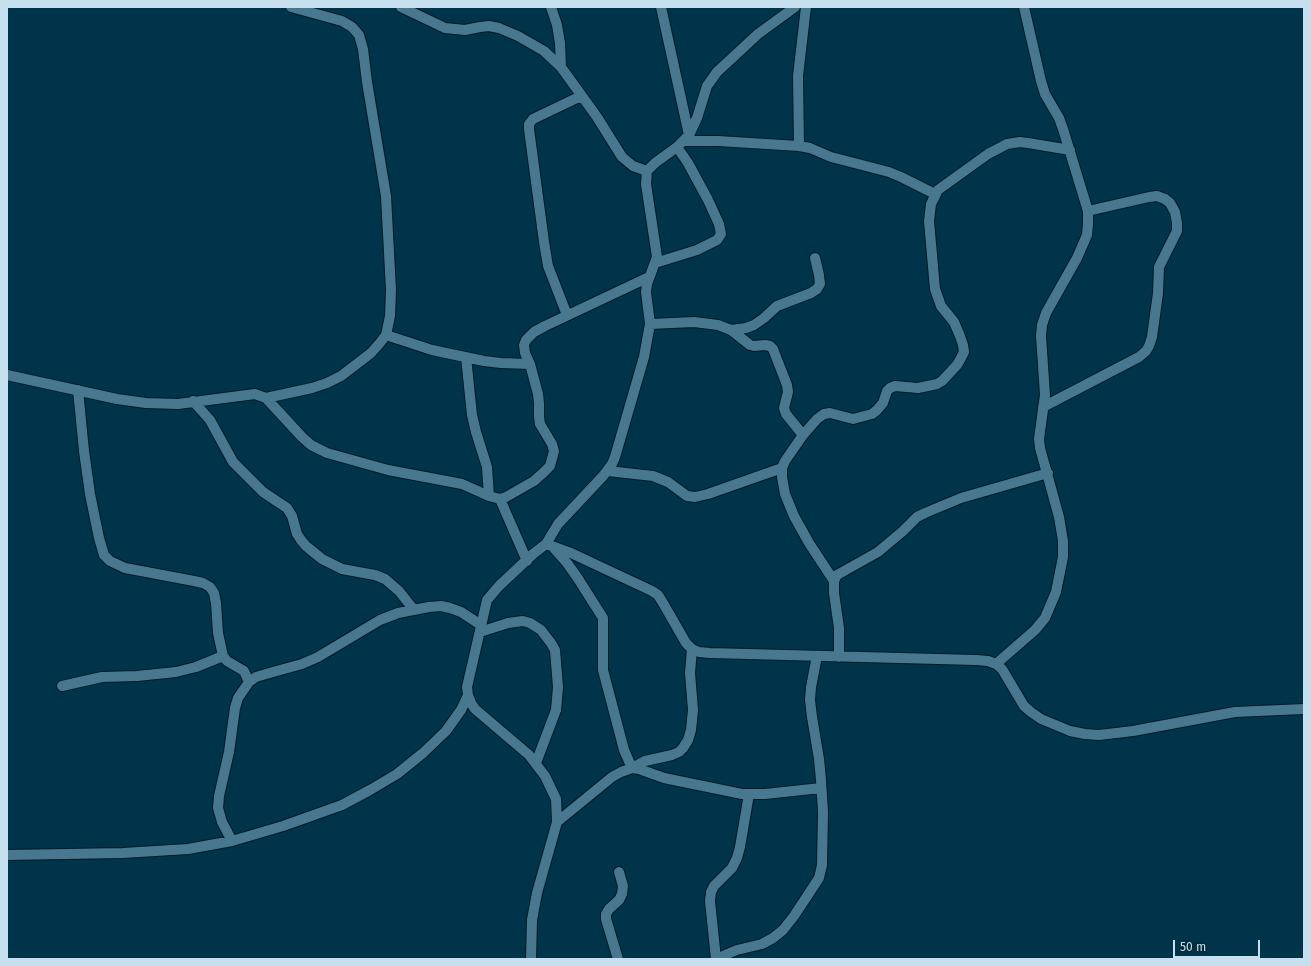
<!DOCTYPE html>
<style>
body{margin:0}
#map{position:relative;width:1311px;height:966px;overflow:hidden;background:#00344a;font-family:"Fira Sans",sans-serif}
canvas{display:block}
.frame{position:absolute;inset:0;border:8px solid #c7e0ee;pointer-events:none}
.scale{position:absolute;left:1173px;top:940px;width:87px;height:18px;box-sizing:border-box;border:2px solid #c7e0ee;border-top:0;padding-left:5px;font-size:12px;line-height:14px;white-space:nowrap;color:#c7e0ee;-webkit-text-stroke:3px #03293a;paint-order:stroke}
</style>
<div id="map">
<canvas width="1311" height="966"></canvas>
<div class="frame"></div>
<div class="scale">50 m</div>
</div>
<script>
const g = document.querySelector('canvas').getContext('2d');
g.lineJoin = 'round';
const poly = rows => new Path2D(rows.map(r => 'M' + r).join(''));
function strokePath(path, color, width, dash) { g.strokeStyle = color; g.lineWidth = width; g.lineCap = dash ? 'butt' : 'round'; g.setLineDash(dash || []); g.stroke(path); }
const street = poly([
 [401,7,445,28,465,30,480,27,489,26,499,28,518,36,544,51,561,67,597,117,622,157,633,166,647,171],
 [551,7,557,25,560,43,561,67],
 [661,7,689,135],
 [684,141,718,141,799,146,810,148,831,157,889,172,901,177,935,194],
 [799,146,798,76,806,7],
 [655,263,697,250,717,240,721,234,719,224,708,200,688,163,677,147],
 [567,315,548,266,544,242,529,129,529,124,533,119,581,96],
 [650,324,694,322,718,325,731,330,746,328,754,325,764,318,777,306,811,293,817,289,820,284,819,275,815,258],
 [731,330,750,345,754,346,765,345,770,346,773,349,787,385,788,392,784,408,786,414,803,435],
 [386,335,432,350,484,361,501,363,530,364],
 [466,357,472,415,476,432,487,467,489,496],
 [7,375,117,399,146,403,178,404,255,394,266,398,302,437,311,445,327,453,388,470,462,484,489,496,500,499,506,497,534,481,543,473,550,466,554,451,552,444,540,424,539,417,539,403,538,394,530,364,525,353,524,345,526,340,534,332,545,326,649,277],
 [78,390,84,451,90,494,99,538,104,555,110,561,125,568,194,581,203,583,210,587,214,593,216,603,218,633,223,656,227,661,244,671,249,682],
 [266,398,312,388,327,383,341,376,371,353,379,344,386,335,390,316,391,290,386,196,367,82,363,49,359,35,352,27,342,21,291,7],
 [193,401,210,420,233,462,263,492,287,508,292,516,297,534,301,540,306,546,322,559,342,569,375,575,385,579,399,591,414,610],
 [1043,407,1139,357,1146,351,1149,346,1152,337,1158,293,1159,267,1177,231,1177,223,1175,212,1170,203,1165,199,1157,196,1149,197,1088,211],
 [608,471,653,476,668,482,687,496,695,497,708,494,782,468],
 [500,499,527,561],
 [546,544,558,524,603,476,612,464,615,457,644,357,650,324,646,292,647,284,657,257,646,184,647,171,655,163,677,147,689,135,697,118,707,86,717,72,758,34,795,7],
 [552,546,567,563,577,577,603,618,603,670,624,750,632,768,645,761,672,755,679,752,683,748,688,740,691,730,693,710,690,673,692,649],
 [834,581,809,543,794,516,785,494,782,477,782,468,785,461,803,435,817,419,824,414,830,413,853,419,872,414,877,410,883,403,887,391,890,388,895,386,918,388,937,384,942,381,957,365,961,358,964,352,963,345,960,336,954,322,941,306,935,289,929,221,931,204,938,190,988,154,1007,144,1020,142,1028,143,1070,150],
 [480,632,508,623,523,621,530,623,541,630,551,643,555,650,558,687,556,710,536,763],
 [839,657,839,628,834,593,834,581,837,575,878,552,903,531,917,517,925,513,961,498,1048,473],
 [996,664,1035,630,1045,618,1056,592,1063,557,1063,541,1059,517,1040,448,1039,439,1045,395,1041,336,1042,325,1046,313,1077,258,1087,235,1088,224,1088,211,1063,129,1059,118,1045,94,1041,81,1024,7],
 [62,686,102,677,137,676,176,672,196,667,223,656],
 [557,822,612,777,621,772,632,768,639,769,664,778,742,794,765,794,821,788],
 [232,841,222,822,218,808,219,796,229,752,235,708,238,698,249,682,256,677,266,674,302,664,318,657,380,620,398,613,429,607,441,606,450,608,461,612,481,625],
 [7,855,123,853,188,849,232,841,283,826,342,805,370,790,397,774,423,753,446,731,461,710,468,695],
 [531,959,532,920,537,893,557,822,556,799,545,776,529,755,475,709,471,703,468,695,467,687,487,600,499,586,533,554,546,544,571,553,652,591,658,595,663,603,686,643,692,649,699,652,710,653,976,660,988,661,996,664,1002,669,1024,706,1031,712,1041,719,1070,731,1085,734,1099,735,1133,731,1235,712,1304,709],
 [618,959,606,919,606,914,609,909,619,900,622,894,623,886,619,872],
 [716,959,710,901,711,892,714,886,732,868,737,858,740,847,749,794],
 [719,959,725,955,737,950,762,944,773,938,783,930,794,916,819,878,822,865,823,812,821,780,819,759,812,717,810,700,811,687,817,656]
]);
strokePath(street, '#021a25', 12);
strokePath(street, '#487790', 10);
</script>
